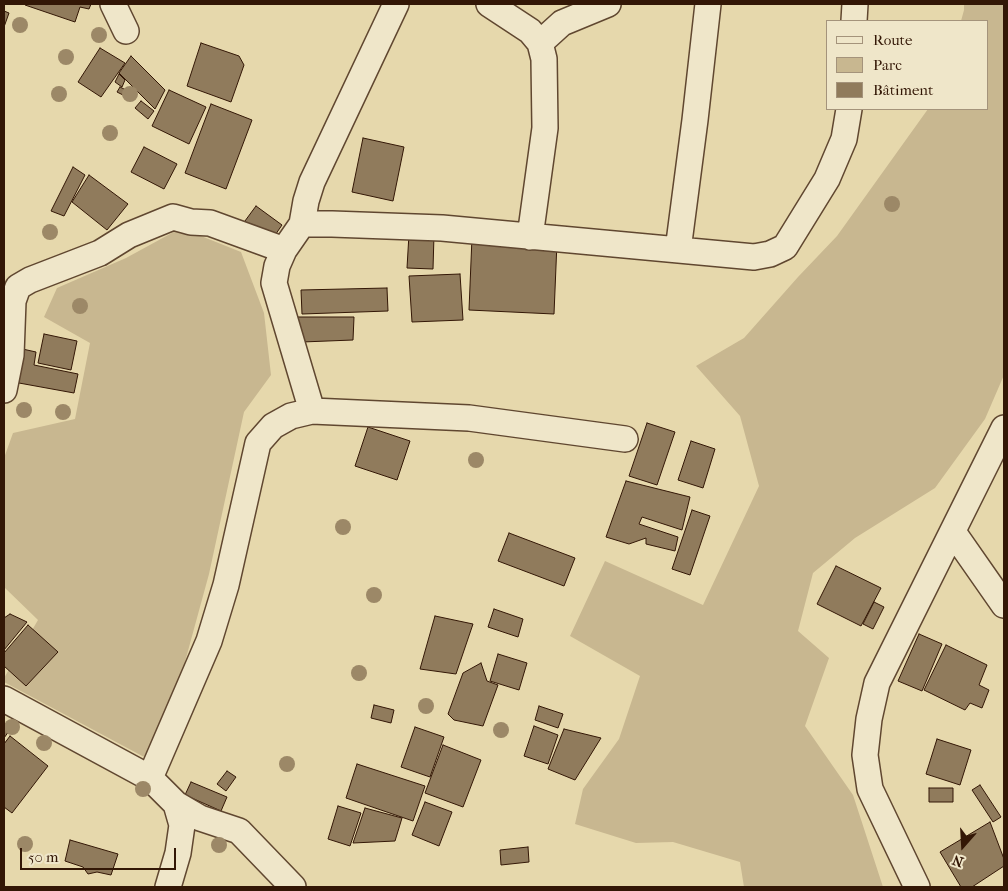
<!DOCTYPE html>
<meta charset="utf-8">
<style>
body{margin:0}
#map{position:relative;width:1008px;height:891px;overflow:hidden;background:#e6d8ac;font-family:"IM FELL French Canon",serif}
canvas{display:block}
.frame{position:absolute;inset:0;border:5px solid #331706;pointer-events:none}
.legend{position:absolute;left:826px;top:20px;width:162px;height:90px;box-sizing:border-box;background:#efe6c9;border:1px solid #a4937b;margin:0;padding:6px 9px;list-style:none;font-size:15px;color:#331706}
.legend li{display:flex;align-items:center;gap:10px;height:25px}
.legend b{width:25px;border:1px solid #a4937b}
.north{position:absolute;left:938px;top:821px;width:50px;height:50px;-webkit-text-stroke:4px #efe6c9;paint-order:stroke;rotate:199deg;font-size:14px;font-weight:700;line-height:20px;text-align:center;color:#331706}
.north::after{content:'';display:block;margin:auto;width:18px;height:22px;background:#331706;clip-path:polygon(50% 0,100% 100%,50% 72%,0 100%)}
.scale{position:absolute;left:20px;top:848px;width:156px;height:22px;box-sizing:border-box;border:2px solid #331706;border-top:0;padding-left:6px;font-size:15px;line-height:18px;white-space:nowrap;color:#331706;-webkit-text-stroke:4px #efe6c9;paint-order:stroke}
</style>
<div id="map">
<canvas width="1008" height="891"></canvas>
<div class="frame"></div>
<ul class="legend">
<li><b style="height:6px;background:#efe6c9"></b>Route</li>
<li><b style="height:14px;background:#c8b790"></b>Parc</li>
<li><b style="height:14px;background:#907b5c"></b>Bâtiment</li>
</ul>
<div class="north">N</div>
<div class="scale">50 m</div>
</div>
<script>
const g = document.querySelector('canvas').getContext('2d');
g.lineJoin = 'round';
function paint(path, color) { g.fillStyle = color; g.fill(path, 'evenodd'); }
const poly = rows => new Path2D(rows.map(r => 'M' + r).join(''));
function strokePath(path, color, width, dash) { g.strokeStyle = color; g.lineWidth = width; g.lineCap = dash ? 'butt' : 'round'; g.setLineDash(dash || []); g.stroke(path); }
const green = poly([
 [964,4,1004,4,1004,375,985,419,935,488,855,538,813,573,798,631,829,658,805,726,853,795,883,887,744,887,740,862,673,842,636,843,575,824,583,789,619,739,640,676,570,636,605,561,703,605,759,486,740,416,696,366,744,338,798,277,837,236,928,109,987,109,987,21,961,21,964,10],
 [181,228,241,252,264,313,271,375,244,412,209,574,180,680,146,758,4,682,4,678,38,620,4,587,4,458,13,433,75,419,90,343,44,317,57,288,126,258]
]);
const building = poly([
 [26,4,91,4,89,9,80,7,75,22,25,5,26,4],
 [4,11,9,13,4,27,4,11],
 [201,43,239,56,244,65,231,102,187,86,201,43],
 [100,48,125,63,101,97,78,82,100,48],
 [131,56,165,90,155,109,119,73,131,56],
 [119,74,125,80,122,87,115,82,119,74],
 [120,87,128,91,125,96,117,92,120,87],
 [169,90,206,107,189,144,152,126,169,90],
 [141,101,154,111,148,119,135,108,141,101],
 [211,104,252,120,226,189,185,173,211,104],
 [363,138,404,147,393,201,352,192,363,138],
 [144,147,177,164,164,189,131,172,144,147],
 [73,167,85,175,64,216,51,211,73,167],
 [89,175,128,204,107,230,72,202,89,175],
 [256,206,282,225,269,244,242,225,256,206],
 [409,234,434,235,433,269,407,268,409,234],
 [472,237,557,242,554,314,469,310,472,237],
 [460,274,463,320,412,322,409,276,460,274],
 [387,288,388,311,302,314,301,290,387,288],
 [296,317,354,317,353,340,302,342,296,317],
 [44,334,77,341,71,370,38,363,44,334],
 [18,348,36,352,34,365,78,374,74,393,8,381,18,348],
 [647,423,675,432,657,485,629,476,647,423],
 [368,427,410,441,397,480,355,466,368,427],
 [691,441,715,449,703,488,678,480,691,441],
 [626,481,690,497,682,530,642,517,639,524,678,537,675,551,646,544,646,538,629,544,606,537,626,481],
 [692,510,710,516,690,575,672,569,692,510],
 [509,533,575,558,564,586,498,561,509,533],
 [836,566,881,588,861,626,817,604,836,566],
 [874,602,884,607,873,629,863,624,874,602],
 [494,609,523,619,518,637,488,627,494,609],
 [10,614,27,622,4,650,4,618,10,614],
 [435,616,473,624,456,674,420,669,435,616],
 [28,625,58,652,26,686,4,666,4,653,28,625],
 [919,634,942,644,922,691,898,681,919,634],
 [946,645,987,665,979,685,989,690,982,708,970,703,965,710,924,690,946,645],
 [498,654,527,663,519,690,490,681,498,654],
 [481,663,487,681,498,685,483,726,454,720,448,714,463,673,481,663],
 [374,705,394,710,391,723,371,718,374,705],
 [539,706,563,714,558,728,535,720,539,706],
 [534,726,558,735,548,764,524,756,534,726],
 [415,727,444,737,430,777,401,767,415,727],
 [4,728,9,731,4,738,4,728],
 [564,729,601,738,575,780,548,769,564,729],
 [10,736,48,766,12,813,4,807,4,744,10,736],
 [937,739,971,750,960,785,926,774,937,739],
 [443,745,481,760,463,807,425,793,443,745],
 [357,764,425,786,413,821,346,798,357,764],
 [227,771,236,777,226,791,217,784,227,771],
 [191,782,227,797,221,811,185,795,191,782],
 [980,785,1001,817,993,822,972,790,980,785],
 [929,788,953,788,953,802,929,802,929,788],
 [425,802,452,812,439,846,412,835,425,802],
 [338,806,361,813,350,846,328,839,338,806],
 [365,808,402,818,395,841,353,843,365,808],
 [990,822,1004,859,1004,866,972,887,961,887,940,852,990,822],
 [70,840,118,854,111,875,97,872,88,874,83,867,65,861,70,840],
 [528,847,529,862,501,865,500,850,528,847]
]);
const street = poly([
 [113,4,126,31],
 [489,4,530,31,540,43,544,59,545,128,530,237],
 [854,21,855,4],
 [540,43,562,23,608,4],
 [302,224,306,201,312,182,396,4],
 [678,250,695,120,708,4],
 [4,390,11,355,13,301,18,287,30,280,100,253,129,235,173,217,191,222,210,223,284,250],
 [312,411,274,283,277,266,284,250,302,224,332,224,442,228,754,257,770,254,785,247,827,179,844,139,849,109],
 [953,532,1004,605],
 [4,699,150,778,176,804,182,825,178,853,168,887],
 [150,778,209,641,226,585,258,443,273,426,291,416,312,411,469,418,625,439],
 [176,804,200,818,239,831,293,887],
 [917,887,870,789,865,755,869,719,877,683,1004,428]
]);
const trees = [
 [20,25],
 [99,35],
 [66,57],
 [59,94],
 [130,94],
 [110,133],
 [892,204],
 [50,232],
 [80,306],
 [24,410],
 [63,412],
 [476,460],
 [343,527],
 [374,595],
 [359,673],
 [426,706],
 [12,727],
 [501,730],
 [44,743],
 [287,764],
 [143,789],
 [25,844],
 [219,845]
];
paint(green, '#c8b790');
paint(building, '#907b5c');
strokePath(building, '#331706', 1);
strokePath(street, '#604730', 28);
strokePath(street, '#efe6c9', 25);
g.fillStyle = '#9c8867';
for (const [x, y] of trees) { g.beginPath(); g.arc(x, y, 8, 0, 2 * Math.PI); g.fill(); }
</script>
